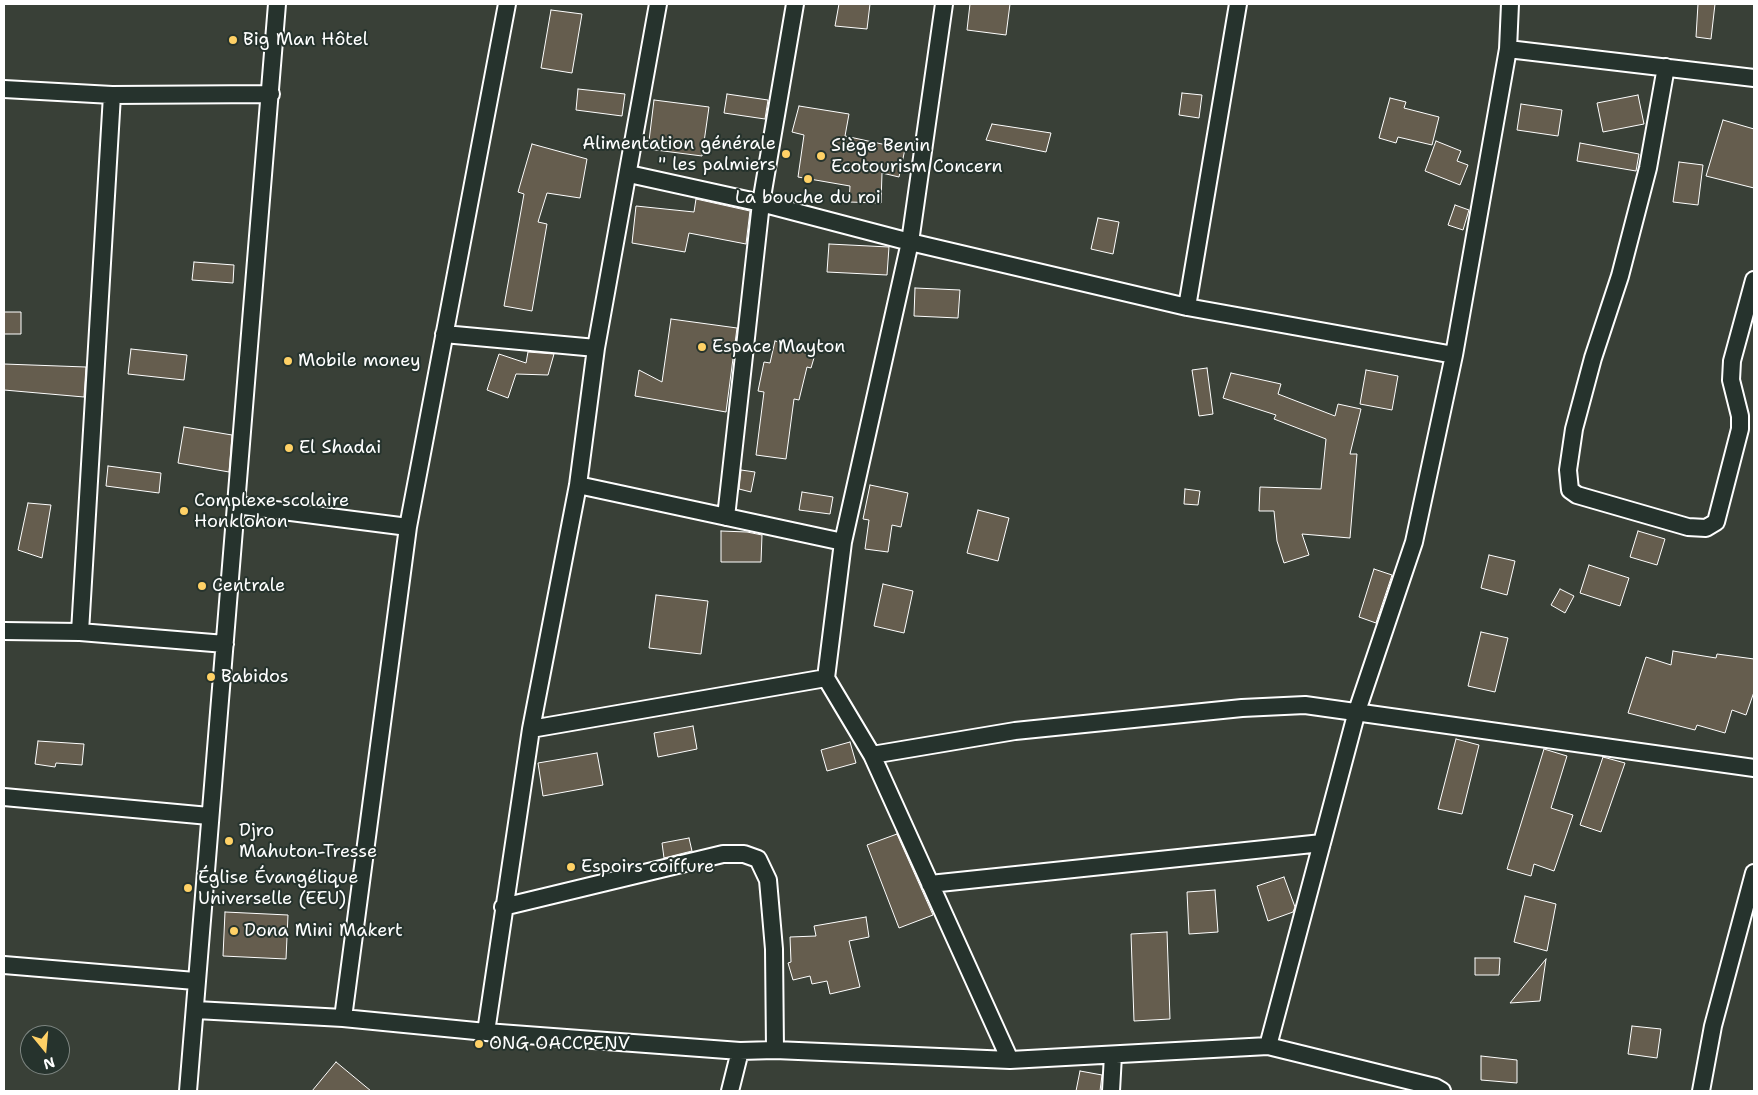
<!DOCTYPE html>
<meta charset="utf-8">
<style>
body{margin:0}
#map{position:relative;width:1758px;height:1095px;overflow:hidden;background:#394037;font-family:"Shantell Sans",sans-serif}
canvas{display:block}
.frame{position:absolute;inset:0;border:5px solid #fff;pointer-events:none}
.north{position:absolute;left:20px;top:1025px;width:50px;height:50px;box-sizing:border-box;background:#26332d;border:1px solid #7d8581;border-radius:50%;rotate:163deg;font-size:14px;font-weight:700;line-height:20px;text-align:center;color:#fff}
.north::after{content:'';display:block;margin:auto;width:18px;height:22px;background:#ffd166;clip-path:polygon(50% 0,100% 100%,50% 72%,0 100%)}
</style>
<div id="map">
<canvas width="1758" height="1095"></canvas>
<div class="frame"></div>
<div class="north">N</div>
</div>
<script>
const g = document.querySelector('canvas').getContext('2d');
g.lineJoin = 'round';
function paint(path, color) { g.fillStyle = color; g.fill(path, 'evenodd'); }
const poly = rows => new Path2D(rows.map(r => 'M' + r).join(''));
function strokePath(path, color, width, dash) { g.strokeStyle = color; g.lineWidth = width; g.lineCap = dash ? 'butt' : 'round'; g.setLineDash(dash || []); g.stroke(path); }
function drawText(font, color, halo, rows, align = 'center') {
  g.font = font + ' "Shantell Sans",sans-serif'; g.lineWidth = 4; g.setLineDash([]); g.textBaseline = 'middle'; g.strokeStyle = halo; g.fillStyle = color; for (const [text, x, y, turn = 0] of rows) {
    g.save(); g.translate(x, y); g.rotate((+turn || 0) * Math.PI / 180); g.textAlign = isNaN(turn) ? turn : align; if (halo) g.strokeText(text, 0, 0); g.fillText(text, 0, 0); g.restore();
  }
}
const building = poly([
 [839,4,870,4,867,29,835,26,839,4],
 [970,4,1010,4,1006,35,967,30,970,4],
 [1698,4,1715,4,1711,39,1696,37,1698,4],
 [551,10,582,14,572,73,541,68,551,10],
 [578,89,625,94,622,116,576,110,578,89],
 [1182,93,1202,95,1199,118,1179,115,1182,93],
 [727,94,768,100,765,119,724,113,727,94],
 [1638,95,1644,124,1603,132,1597,103,1638,95],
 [1390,98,1406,102,1404,108,1439,117,1432,145,1398,137,1396,143,1379,138,1390,98],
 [654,100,709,107,702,156,648,149,654,100],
 [1521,104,1562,110,1558,136,1517,130,1521,104],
 [799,106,849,114,845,136,905,149,899,177,882,173,881,203,849,202,850,186,798,177,804,135,792,132,799,106],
 [1723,120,1754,129,1754,188,1706,176,1723,120],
 [992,124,1051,133,1046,152,986,140,992,124],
 [1436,141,1461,151,1457,161,1468,165,1460,185,1425,171,1436,141],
 [1580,143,1639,154,1636,171,1577,161,1580,143],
 [532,144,587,159,580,198,547,193,538,222,547,224,532,311,504,306,524,194,518,192,532,144],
 [1679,162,1703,165,1698,205,1673,202,1679,162],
 [696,199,750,211,746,244,689,233,685,252,632,243,636,206,694,212,696,199],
 [1455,205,1469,210,1463,230,1448,225,1455,205],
 [1098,218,1119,222,1113,254,1091,249,1098,218],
 [829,244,889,247,887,275,827,272,829,244],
 [194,262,234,265,233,283,192,280,194,262],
 [915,288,960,290,958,318,914,316,915,288],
 [4,312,21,312,21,334,4,334,4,312],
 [671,319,737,328,726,412,635,396,639,370,662,382,671,319],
 [775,341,816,351,811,368,807,367,799,400,794,399,786,459,756,455,764,392,758,391,764,362,770,363,775,341],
 [131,349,187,355,184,380,128,374,131,349],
 [528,352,554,354,548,375,516,374,508,398,487,390,499,354,526,363,528,352],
 [4,364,86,367,84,397,4,390,4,364],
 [1207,368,1213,414,1199,416,1192,370,1207,368],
 [1366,370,1398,376,1392,410,1360,404,1366,370],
 [1231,373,1281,384,1278,394,1335,416,1338,404,1361,409,1350,454,1357,454,1350,538,1302,534,1309,555,1284,563,1277,541,1274,511,1259,511,1260,487,1321,489,1326,439,1274,419,1276,415,1223,398,1231,373],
 [184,427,232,435,229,472,178,463,184,427],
 [108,466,161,473,159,493,106,486,108,466],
 [741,470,755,472,751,492,739,489,741,470],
 [870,485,908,493,901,527,892,525,888,552,865,549,869,520,863,519,870,485],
 [1185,489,1200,491,1198,505,1184,504,1185,489],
 [802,492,833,497,830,514,799,510,802,492],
 [28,503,51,505,42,558,18,550,28,503],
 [978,510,1009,518,998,561,967,553,978,510],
 [721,531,747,532,762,535,761,562,721,562,721,531],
 [1638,531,1665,539,1657,565,1630,557,1638,531],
 [1489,555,1515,561,1507,595,1481,588,1489,555],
 [1589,565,1629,578,1620,606,1580,593,1589,565],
 [1374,569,1392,575,1376,623,1359,617,1374,569],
 [883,584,913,591,904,633,874,626,883,584],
 [1560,589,1574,596,1565,613,1551,605,1560,589],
 [656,595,708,601,701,654,649,648,656,595],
 [1481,632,1508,638,1495,692,1468,686,1481,632],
 [1673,651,1716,658,1717,654,1754,659,1754,692,1746,715,1732,710,1725,733,1697,725,1695,730,1628,713,1646,657,1671,665,1673,651],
 [693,726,697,749,658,757,654,733,693,726],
 [1456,739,1479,745,1462,814,1438,809,1456,739],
 [38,741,84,744,82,765,56,763,55,767,35,764,38,741],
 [850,742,856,763,827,771,821,750,850,742],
 [1544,749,1567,756,1551,808,1573,815,1554,871,1534,864,1531,876,1507,869,1544,749],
 [597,753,603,785,543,796,538,763,597,753],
 [1603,757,1625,763,1601,832,1580,825,1603,757],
 [897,834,933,915,899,928,867,845,897,834],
 [689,838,692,851,664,858,662,843,689,838],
 [1284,877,1295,907,1293,912,1268,921,1257,886,1284,877],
 [1215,890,1218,932,1189,934,1187,892,1215,890],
 [1525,896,1556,904,1547,951,1514,942,1525,896],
 [225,912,288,915,286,959,223,956,225,912],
 [866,917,869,937,849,941,860,987,830,994,827,981,812,984,810,976,793,980,788,963,791,962,790,937,816,936,814,926,866,917],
 [1167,932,1170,1019,1134,1021,1131,934,1167,932],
 [1475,958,1500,958,1499,975,1475,975,1475,958],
 [1546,959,1540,1001,1510,1003,1546,959],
 [1632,1026,1661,1029,1657,1058,1628,1054,1632,1026],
 [1481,1056,1517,1060,1517,1083,1481,1080,1481,1056],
 [336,1062,371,1091,312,1091,336,1062],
 [1080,1071,1102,1075,1100,1091,1076,1091,1080,1071]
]);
const street = poly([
 [944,4,910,242,843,542,826,678,872,755,1010,1060],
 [1508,49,1754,78],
 [1666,67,1648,168,1620,276,1593,358,1574,429,1568,470,1570,490,1577,495,1688,527,1706,528,1716,522,1740,429,1740,416,1731,380,1732,361,1754,280],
 [4,89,112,95,271,94],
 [629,174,761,203,910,242,1187,307,1454,355],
 [1187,307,1238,4],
 [444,334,596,348],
 [578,485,843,542],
 [236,505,408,527],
 [726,517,761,203,795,4],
 [4,631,80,632,225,644],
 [80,632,112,95],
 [531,729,826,678],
 [872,755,1015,731,1242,708,1305,705,1754,768],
 [4,797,209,816],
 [930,884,1322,843],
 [503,907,723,854,744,854,758,859,768,880,774,949,775,1050],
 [4,965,195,981],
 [196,1010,343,1018,486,1032,740,1051,775,1050,1010,1060,1268,1046,1435,1087,1442,1091],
 [343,1018,408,527,507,4],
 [486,1032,531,729,578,485,596,348,658,4],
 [1268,1046,1357,711,1414,542,1454,355,1508,49,1510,4],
 [188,1091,277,4],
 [730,1091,740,1051],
 [1111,1091,1113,1055],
 [1701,1091,1713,1026,1754,873]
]);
const markers = [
 [233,40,5,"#ffd166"],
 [786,154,5,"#ffd166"],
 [821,156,5,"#ffd166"],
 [808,179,5,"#ffd166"],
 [702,347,5,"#ffd166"],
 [288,361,5,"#ffd166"],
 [289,448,5,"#ffd166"],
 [184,511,5,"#ffd166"],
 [202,586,5,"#ffd166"],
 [211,677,5,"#ffd166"],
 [229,841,5,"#ffd166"],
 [571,867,5,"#ffd166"],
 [188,888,5,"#ffd166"],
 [234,931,5,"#ffd166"],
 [479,1044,5,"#ffd166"]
];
const poiNames = [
 ["Big Man Hôtel",243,40],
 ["Alimentation générale",776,144,"right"],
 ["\" les palmiers",776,165,"right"],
 ["Siège Benin",831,146],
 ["Ecotourism Concern",831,167],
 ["La bouche du roi",808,198,"center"],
 ["Espace Mayton",712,347],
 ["Mobile money",298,361],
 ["El Shadai",299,448],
 ["Complexe scolaire",194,501],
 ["Honklohon",194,522],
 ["Centrale",212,586],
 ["Babidos",221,677],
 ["Djro",239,831],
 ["Mahuton-Tresse",239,852],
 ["Espoirs coiffure",581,867],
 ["Église Évangélique",198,878],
 ["Universelle (EEU)",198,899],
 ["Dona Mini Makert",244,931],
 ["ONG OACCPENV",489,1044]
];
paint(building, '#655d4e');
strokePath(building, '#fff', 1);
strokePath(street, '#fff', 20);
strokePath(street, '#26332d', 16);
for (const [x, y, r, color] of markers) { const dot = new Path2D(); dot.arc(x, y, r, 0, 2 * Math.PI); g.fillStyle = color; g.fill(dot); strokePath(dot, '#26332d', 2); }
drawText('18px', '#fff', '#26332d', poiNames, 'left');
</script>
